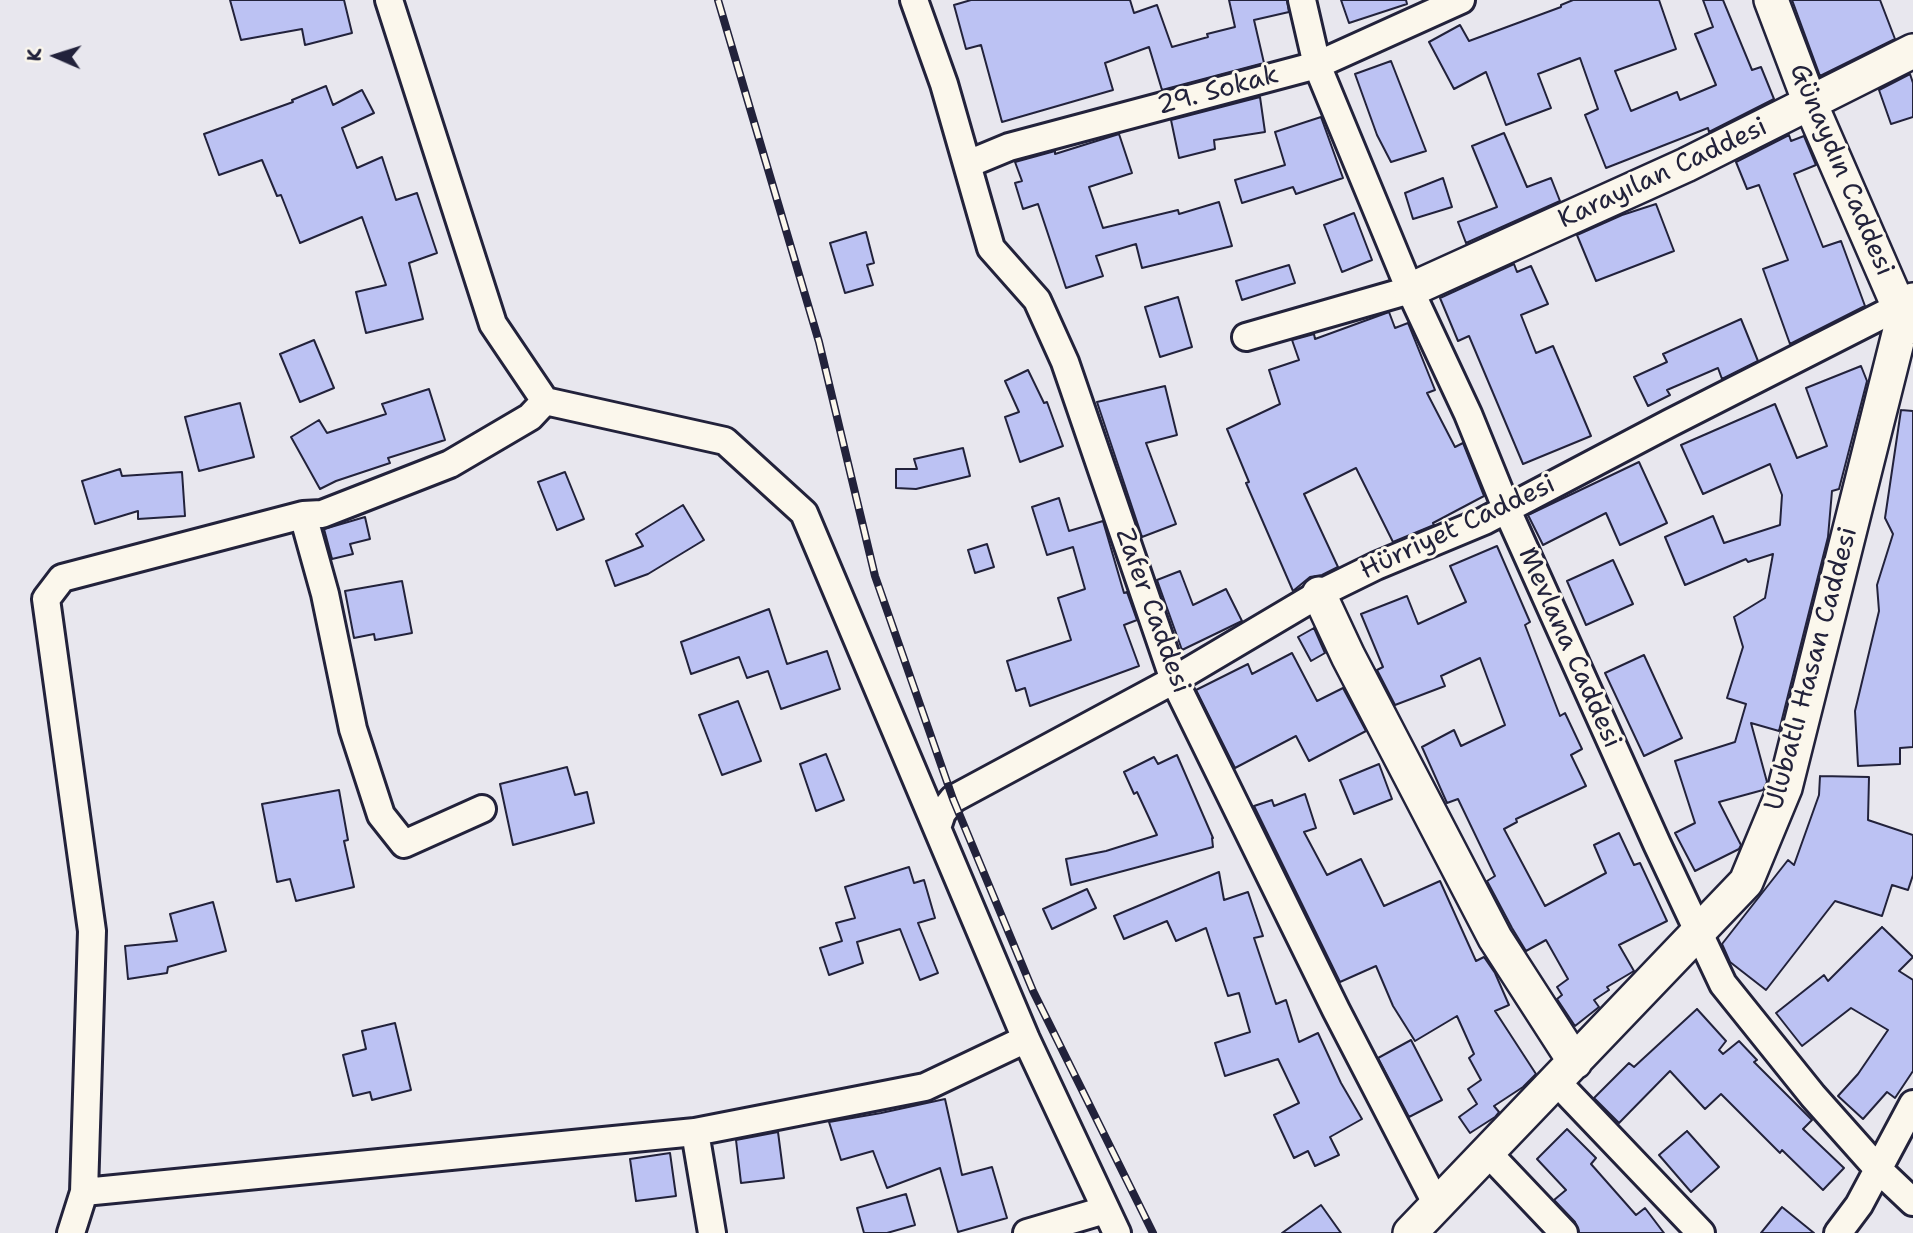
<!DOCTYPE html>
<meta charset="utf-8">
<style>
body{margin:0}
#map{position:relative;width:1913px;height:1233px;overflow:hidden;background:#e8e7ee;font-family:"Shantell Sans",sans-serif}
canvas{display:block}
.north{position:absolute;left:21px;top:21px;width:70px;height:70px;-webkit-text-stroke:5px #fbf7ec;paint-order:stroke;rotate:273deg;font-size:19px;font-weight:700;line-height:28px;text-align:center;color:#22223b}
.north::after{content:'';display:block;margin:auto;width:24px;height:32px;background:#22223b;clip-path:polygon(50% 0,100% 100%,50% 72%,0 100%)}
</style>
<div id="map">
<canvas width="1913" height="1233"></canvas>
<div class="north">K</div>
</div>
<script>
const g = document.querySelector('canvas').getContext('2d');
g.lineJoin = 'round';
function paint(path, color) { g.fillStyle = color; g.fill(path, 'evenodd'); }
const poly = rows => new Path2D(rows.map(r => 'M' + r).join(''));
function strokePath(path, color, width, dash) { g.strokeStyle = color; g.lineWidth = width; g.lineCap = dash ? 'butt' : 'round'; g.setLineDash(dash || []); g.stroke(path); }
function drawText(font, color, halo, rows, align = 'center') {
  g.font = font + ' "Shantell Sans",sans-serif'; g.lineWidth = 6; g.setLineDash([]); g.textBaseline = 'middle'; g.strokeStyle = halo; g.fillStyle = color; for (const [text, x, y, turn = 0] of rows) {
    g.save(); g.translate(x, y); g.rotate((+turn || 0) * Math.PI / 180); g.textAlign = isNaN(turn) ? turn : align; if (halo) g.strokeText(text, 0, 0); g.fillText(text, 0, 0); g.restore();
  }
}
const building = poly([
 [230,0,344,0,352,33,305,45,302,29,241,40,230,0],
 [971,0,1130,0,1134,13,1157,5,1172,47,1208,37,1207,34,1235,27,1229,0,1287,0,1289,12,1254,20,1264,63,1162,90,1149,47,1105,63,1113,90,1002,122,981,45,966,49,954,5,971,0],
 [1341,0,1406,0,1407,4,1349,23,1341,0],
 [1573,0,1659,0,1676,49,1615,71,1631,111,1677,92,1680,100,1716,85,1695,34,1713,27,1703,0,1723,0,1752,70,1761,67,1774,99,1709,132,1708,128,1606,168,1585,115,1598,109,1580,58,1538,74,1551,108,1506,125,1486,72,1454,89,1429,42,1460,25,1469,41,1561,7,1561,5,1573,0],
 [1792,0,1880,0,1895,39,1820,76,1792,0],
 [1391,61,1426,151,1391,162,1377,135,1355,74,1391,61],
 [1910,74,1913,83,1913,117,1891,124,1879,90,1910,74],
 [326,86,333,105,362,90,374,113,342,128,357,168,382,157,396,200,417,193,437,253,409,263,423,319,366,333,356,292,386,285,362,217,300,243,281,195,277,196,262,160,219,175,204,134,293,102,292,100,326,86],
 [1260,97,1265,132,1214,140,1215,149,1179,158,1171,120,1260,97],
 [1321,117,1343,178,1296,194,1293,187,1242,203,1235,180,1285,165,1275,132,1321,117],
 [1504,133,1527,187,1551,178,1560,201,1466,243,1458,222,1497,207,1472,146,1504,133],
 [1119,134,1132,173,1089,187,1103,228,1178,210,1179,214,1219,202,1232,246,1142,268,1136,244,1096,256,1103,276,1066,288,1038,204,1023,209,1015,183,1022,181,1015,162,1055,151,1055,154,1119,134],
 [1789,135,1791,141,1804,136,1816,165,1794,174,1823,247,1841,241,1865,306,1790,344,1763,269,1788,260,1759,185,1747,189,1736,162,1789,135],
 [1443,178,1452,207,1413,219,1405,193,1443,178],
 [1656,204,1674,251,1596,281,1577,235,1622,215,1656,204],
 [1354,213,1372,260,1342,272,1324,225,1354,213],
 [866,232,874,263,867,265,873,285,845,293,830,243,866,232],
 [1514,264,1517,272,1531,266,1548,304,1521,315,1536,353,1553,346,1591,436,1523,464,1469,336,1458,341,1440,298,1514,264],
 [1289,265,1295,283,1242,300,1236,281,1289,265],
 [1178,297,1192,347,1160,357,1145,307,1178,297],
 [1389,312,1395,328,1408,323,1435,390,1427,393,1455,447,1463,443,1484,496,1433,523,1434,525,1393,542,1356,468,1304,494,1338,567,1322,575,1310,577,1293,591,1246,483,1249,482,1227,429,1280,404,1269,370,1299,360,1292,340,1314,334,1315,339,1389,312],
 [1741,319,1758,361,1722,379,1718,368,1667,390,1670,395,1648,406,1634,377,1667,362,1663,354,1741,319],
 [314,340,334,388,300,402,280,354,314,340],
 [1861,366,1867,381,1839,489,1832,491,1828,537,1779,731,1751,723,1767,782,1763,790,1719,802,1741,845,1739,849,1695,871,1675,833,1695,823,1675,761,1735,742,1746,704,1727,698,1743,647,1734,617,1765,598,1773,554,1748,562,1746,559,1685,585,1665,537,1713,516,1724,543,1780,525,1782,495,1770,464,1703,494,1681,445,1775,404,1797,458,1827,446,1806,388,1861,366],
 [1028,370,1044,403,1047,402,1063,446,1020,462,1005,417,1019,412,1005,381,1028,370],
 [1165,386,1177,435,1146,443,1176,524,1142,537,1097,402,1165,386],
 [429,389,445,440,388,458,390,463,336,481,320,489,291,437,319,420,327,433,386,414,382,404,429,389],
 [240,403,254,457,199,471,185,417,240,403],
 [1901,410,1913,411,1913,747,1900,748,1900,764,1858,766,1855,711,1879,611,1877,585,1893,534,1885,518,1901,410],
 [963,448,970,476,916,489,896,488,896,469,917,469,914,459,963,448],
 [1639,462,1667,523,1620,545,1606,513,1543,545,1528,515,1639,462],
 [120,469,122,476,182,472,185,516,138,519,138,511,95,524,82,481,120,469],
 [565,472,584,519,557,530,538,482,565,472],
 [1059,498,1069,531,1103,521,1124,593,1127,592,1137,620,1124,625,1139,666,1030,706,1025,688,1016,691,1007,661,1071,640,1058,598,1085,589,1073,547,1047,555,1032,507,1059,498],
 [683,505,704,540,648,574,615,586,606,561,643,546,636,534,683,505],
 [365,517,370,539,350,544,353,554,332,559,324,529,365,517],
 [987,544,994,567,975,573,968,550,987,544],
 [1497,546,1530,622,1525,625,1560,716,1565,713,1582,749,1571,755,1586,786,1516,819,1517,822,1504,829,1545,906,1606,873,1594,845,1619,833,1634,865,1640,863,1667,921,1619,945,1634,971,1607,987,1609,990,1594,1000,1599,1007,1575,1026,1557,999,1562,995,1557,987,1568,979,1546,940,1526,951,1512,928,1487,881,1495,876,1458,799,1447,803,1422,747,1454,730,1461,746,1505,725,1480,658,1441,676,1445,686,1395,705,1377,670,1383,667,1361,614,1407,596,1418,624,1466,602,1450,566,1497,546],
 [1613,560,1633,604,1586,625,1567,581,1613,560],
 [1180,571,1193,605,1226,589,1242,621,1182,650,1157,580,1180,571],
 [402,581,412,633,375,640,374,634,354,638,345,591,402,581],
 [769,609,787,664,827,651,840,689,781,709,768,671,747,678,739,657,691,674,681,642,769,609],
 [1314,628,1325,653,1311,661,1298,637,1314,628],
 [1292,653,1317,701,1343,688,1366,731,1309,761,1296,736,1235,768,1196,690,1248,664,1252,674,1292,653],
 [1644,655,1682,738,1644,756,1605,673,1644,655],
 [738,701,761,761,722,775,699,715,738,701],
 [826,754,844,800,816,811,800,764,826,754],
 [1177,755,1213,838,1212,838,1213,847,1071,885,1066,859,1106,851,1157,835,1137,792,1134,794,1124,772,1154,757,1158,764,1177,755],
 [1379,764,1392,799,1354,814,1340,780,1379,764],
 [567,767,575,795,587,792,594,823,513,845,500,784,567,767],
 [1820,776,1869,777,1868,820,1913,835,1913,875,1908,890,1892,885,1882,916,1835,901,1766,990,1730,962,1722,944,1788,860,1794,865,1819,795,1820,776],
 [339,790,348,840,344,841,354,887,296,901,290,879,277,882,262,804,339,790],
 [1305,794,1316,828,1304,832,1327,875,1361,859,1384,906,1440,881,1476,961,1484,957,1495,973,1509,1005,1495,1011,1536,1074,1523,1087,1494,1106,1499,1112,1495,1117,1470,1133,1459,1117,1477,1104,1468,1089,1481,1080,1469,1058,1474,1054,1457,1016,1415,1041,1393,1006,1376,966,1340,982,1254,806,1272,800,1274,806,1305,794],
 [909,867,914,883,924,880,935,918,918,923,938,973,920,980,900,929,857,942,863,963,829,975,820,948,842,941,836,923,855,918,845,887,909,867],
 [1219,872,1224,900,1248,892,1263,936,1254,938,1276,1004,1286,1000,1299,1042,1318,1033,1341,1083,1362,1119,1330,1137,1339,1155,1315,1166,1308,1151,1294,1158,1274,1115,1299,1103,1278,1059,1225,1076,1215,1043,1250,1032,1239,993,1228,996,1206,928,1176,941,1167,921,1124,939,1114,916,1219,872],
 [1087,889,1096,908,1052,929,1043,909,1087,889],
 [213,902,226,951,168,967,167,973,128,979,125,946,177,941,170,914,213,902],
 [1882,927,1913,957,1899,971,1913,980,1913,1071,1895,1098,1887,1092,1863,1119,1838,1096,1858,1074,1888,1030,1851,1008,1802,1046,1776,1013,1824,975,1828,981,1882,927],
 [1697,1009,1726,1041,1719,1050,1723,1054,1739,1041,1757,1060,1754,1062,1812,1120,1803,1129,1844,1168,1823,1190,1782,1150,1780,1153,1721,1094,1705,1109,1670,1071,1619,1123,1594,1098,1629,1063,1634,1067,1697,1009],
 [395,1023,411,1090,372,1100,370,1092,353,1096,343,1055,366,1049,362,1031,395,1023],
 [1411,1040,1442,1100,1409,1117,1378,1058,1411,1040],
 [945,1099,962,1175,992,1167,1007,1218,958,1232,940,1168,887,1188,873,1151,841,1160,829,1122,881,1113,945,1099],
 [1567,1129,1596,1158,1591,1164,1636,1215,1645,1208,1664,1233,1579,1233,1575,1222,1554,1200,1566,1190,1537,1159,1567,1129],
 [1687,1131,1719,1167,1691,1192,1659,1155,1687,1131],
 [778,1132,784,1178,741,1183,736,1140,778,1132],
 [670,1153,676,1196,636,1201,630,1159,670,1153],
 [906,1194,915,1225,887,1233,864,1233,857,1208,906,1194],
 [1321,1205,1341,1233,1282,1233,1321,1205],
 [1782,1207,1814,1233,1761,1233,1782,1207]
]);
const minor = poly([
 [389,0,493,324,545,401,725,441,804,513,1026,1039,1117,1233],
 [914,0,944,84,991,248,1037,300,1065,362,1174,680,1336,1010,1438,1207],
 [1302,0,1317,65,1410,290,1468,414,1507,510,1657,844,1723,984,1813,1096,1878,1169,1913,1202],
 [968,164,1009,147,1317,65,1461,0],
 [1246,337,1410,290],
 [303,515,325,594,353,729,381,815,404,844,482,809],
 [937,828,942,813,953,799,1174,680,1319,594,1376,566,1484,521,1670,423,1898,307],
 [1556,1081,1701,1233],
 [695,1132,712,1233],
 [1488,1153,1564,1233],
 [84,1192,695,1132,925,1087,1026,1039],
 [71,1233,84,1192,92,931,46,599,62,578,303,515,322,514,450,464,530,417,545,401],
 [1027,1233,1105,1210],
 [1838,1233,1859,1205,1913,1104]
]);
const tertiary = poly([
 [1771,0,1810,103,1908,328],
 [1410,290,1686,165,1913,51],
 [1319,594,1348,656,1495,938,1575,1062],
 [1410,1233,1746,882,1785,788,1900,330,1898,307,1913,300]
]);
const rail = poly([
 [718,0,819,342,875,576,953,799,1033,991,1153,1233]
]);
const streetNames = [
 ["29. Sokak",1218,91,-15],
 ["Günaydın Caddesi",1841,170,67],
 ["Karayılan Caddesi",1663,174,-25],
 ["Hürriyet Caddesi",1458,528,-25],
 ["Zafer Caddesi",1152,611,70],
 ["Mevlana Caddesi",1569,648,66],
 ["Ulubatlı Hasan Caddesi",1812,669,-75]
];
paint(building, '#bcc2f3');
strokePath(building, '#22223b', 2);
strokePath(minor, '#22223b', 32);
strokePath(tertiary, '#22223b', 38);
strokePath(minor, '#fbf7ec', 26);
strokePath(tertiary, '#fbf7ec', 33);
strokePath(rail, '#22223b', 8);
strokePath(rail, '#fbf7ec', 5, [16]);
drawText('26px', '#22223b', '#fbf7ec', streetNames);
</script>
